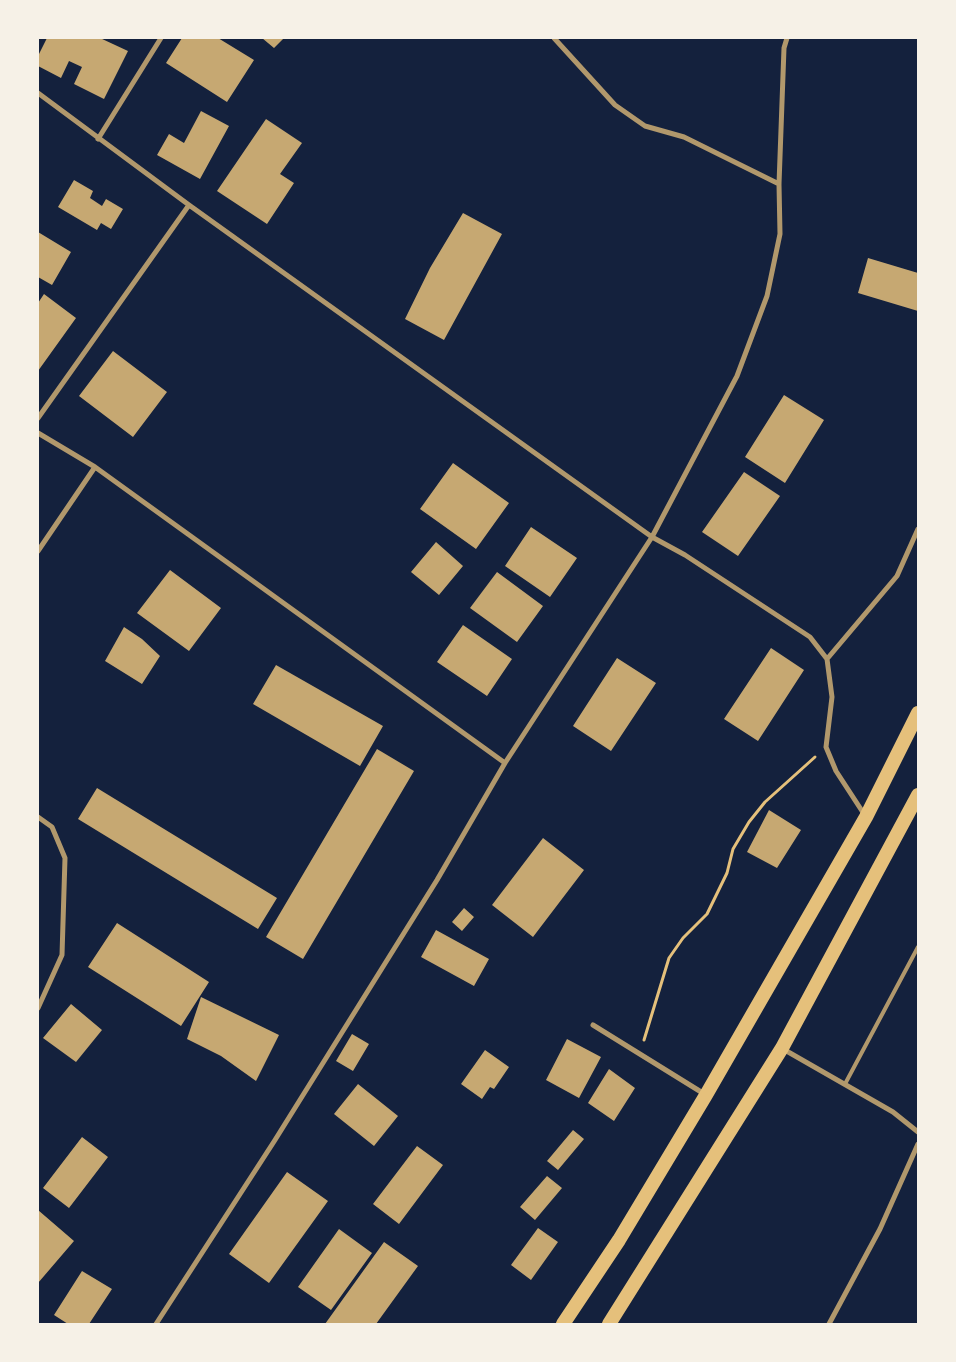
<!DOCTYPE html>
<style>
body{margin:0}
#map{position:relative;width:956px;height:1362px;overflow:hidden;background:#14213d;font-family:"PT Sans Narrow",sans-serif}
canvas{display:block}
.frame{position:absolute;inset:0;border:39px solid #f6f1e7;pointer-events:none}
</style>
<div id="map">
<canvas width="956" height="1362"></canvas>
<div class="frame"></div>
</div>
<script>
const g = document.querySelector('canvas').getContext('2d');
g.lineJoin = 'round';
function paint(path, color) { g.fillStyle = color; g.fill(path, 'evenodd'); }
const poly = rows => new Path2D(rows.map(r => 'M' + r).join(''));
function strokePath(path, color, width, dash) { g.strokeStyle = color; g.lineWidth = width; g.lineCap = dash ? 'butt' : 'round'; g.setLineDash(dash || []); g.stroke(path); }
const building = poly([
 [47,38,100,38,128,51,104,99,74,84,82,67,69,61,61,78,38,66,38,56],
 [182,38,218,38,254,60,227,102,166,63],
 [262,38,284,38,274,48],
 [201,111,229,126,200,179,157,155,169,134,184,143],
 [266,119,302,143,280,174,294,183,267,224,217,191],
 [74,180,93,191,90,198,102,206,106,199,123,209,111,229,101,223,97,230,58,207],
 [463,213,502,234,444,340,405,319,430,268],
 [38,232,71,252,52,285,38,277],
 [868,258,918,273,918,311,858,293],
 [44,294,76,318,38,371,38,303],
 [113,351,167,392,133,437,79,396],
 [784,395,824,420,785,483,745,457],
 [453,463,509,503,476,549,420,509],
 [744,472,780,496,738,556,702,532],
 [531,527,577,558,550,597,505,566],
 [436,542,463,566,439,595,411,572],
 [170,570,221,608,189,651,137,613],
 [497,572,543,606,517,642,470,608],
 [463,625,512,659,487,696,437,662],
 [124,627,142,639,160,656,142,684,105,661],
 [771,648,804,670,758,741,724,719],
 [617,658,656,683,611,751,573,726],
 [276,665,383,726,360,766,253,704],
 [377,749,414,771,303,959,266,937],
 [97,788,277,898,258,929,78,819],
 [769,810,801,830,777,868,747,852],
 [543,838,584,870,533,937,492,905],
 [464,908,474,917,462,931,452,922],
 [117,923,209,982,181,1026,88,967],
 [436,930,489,959,474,986,421,957],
 [201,997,279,1035,256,1081,221,1056,187,1039],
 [71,1004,102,1030,76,1062,43,1038],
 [352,1034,369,1044,353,1071,336,1061],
 [567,1039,601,1057,579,1098,546,1080],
 [485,1050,509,1067,494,1089,490,1087,482,1099,461,1084],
 [609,1069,635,1088,614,1121,588,1103],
 [358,1084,398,1116,374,1146,334,1114],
 [573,1130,584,1139,558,1170,547,1161],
 [82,1137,108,1157,69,1208,43,1188],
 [417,1146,443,1165,399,1224,373,1204],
 [287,1172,328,1201,269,1283,229,1254],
 [547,1176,562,1188,535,1220,520,1207],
 [38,1210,74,1241,38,1283],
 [538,1228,558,1242,531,1280,511,1265],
 [339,1229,372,1253,331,1310,298,1287],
 [384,1242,418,1266,376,1324,325,1324],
 [82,1271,112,1289,89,1324,68,1324,54,1315]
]);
const path = poly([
 [644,1040,669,958,683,938,707,914,727,873,733,849,749,822,765,802,815,757]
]);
const service = poly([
 [845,1084,918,947]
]);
const minor = poly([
 [554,38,615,105,645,126,684,137,779,184],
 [38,93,189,205,652,537,685,555,810,637,827,659,832,697,826,747,836,771,864,814],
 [98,139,161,38],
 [38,418,189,205],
 [38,433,95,467,505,763],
 [38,551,95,467],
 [827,659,897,576,918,529],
 [38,817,52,827,65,858,62,955,38,1008],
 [593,1025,706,1095],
 [783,1049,893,1112,918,1132],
 [156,1324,275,1140,437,880,505,763,652,537,737,376,767,296,780,234,779,184,784,48,787,38],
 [829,1324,880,1229,918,1144]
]);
const trunk = poly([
 [563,1324,619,1240,706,1095,866,817,918,713],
 [609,1324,782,1048,918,795]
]);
paint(building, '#c6a872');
strokePath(path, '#e5c07b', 3);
strokePath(service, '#b1986c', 4);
strokePath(minor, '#b1986c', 5);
strokePath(trunk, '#e5c07b', 14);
</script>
